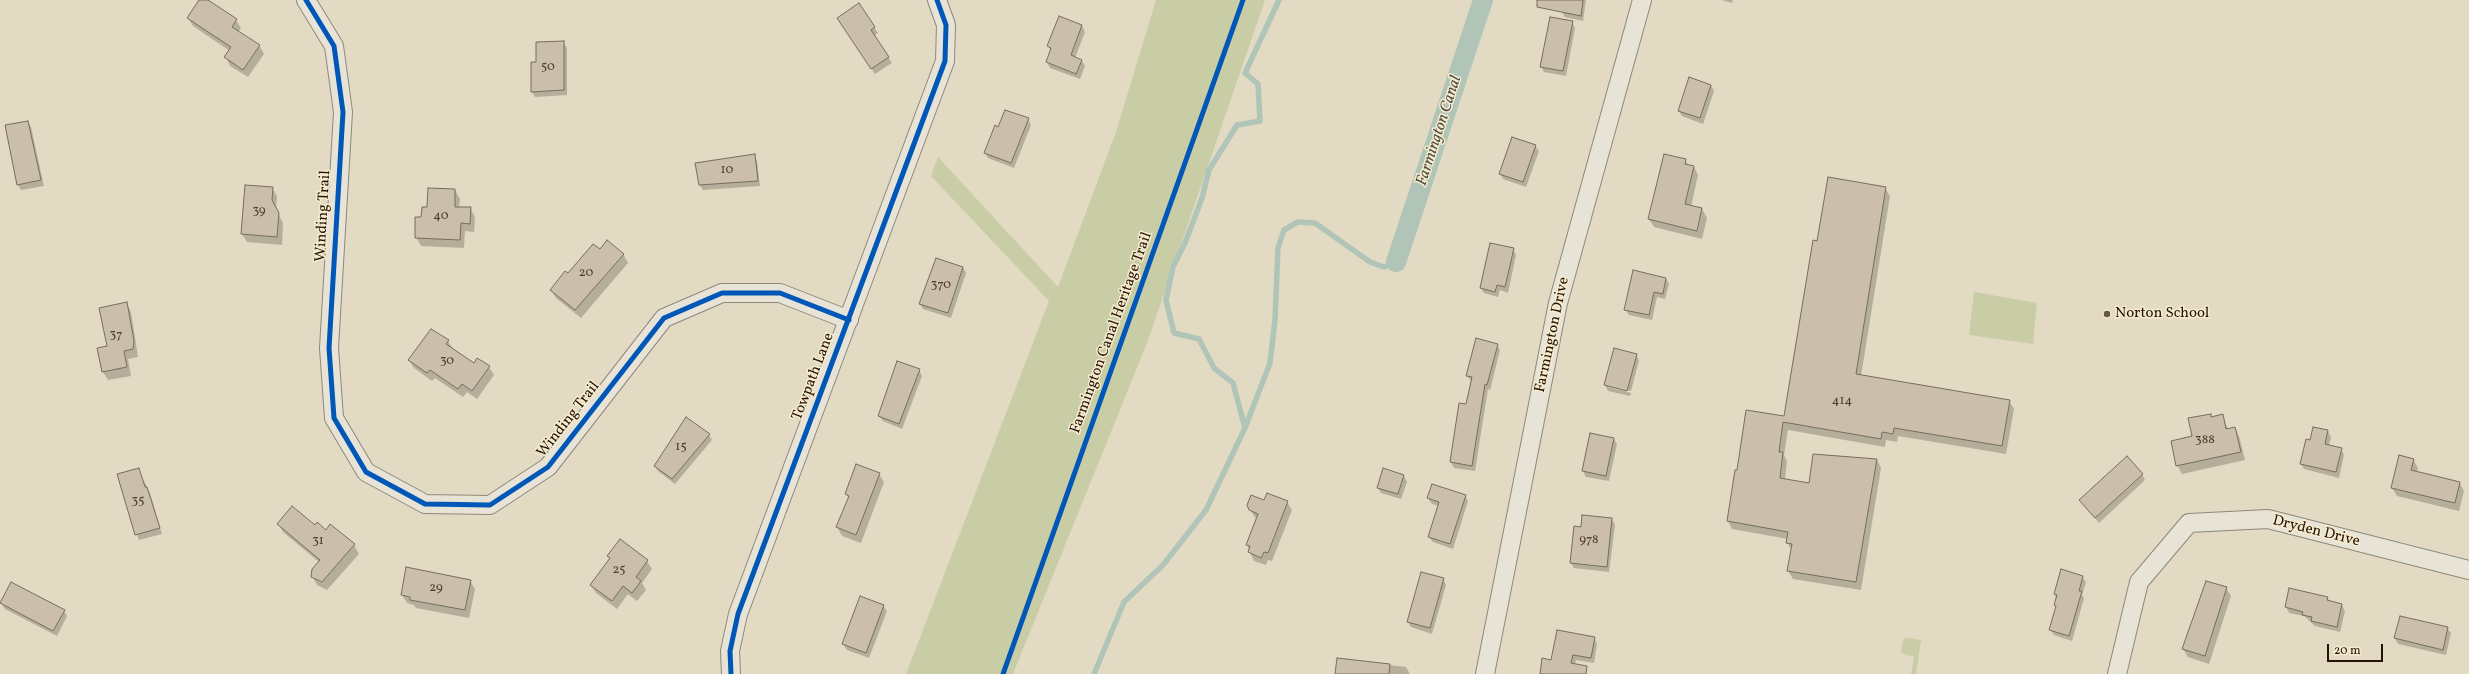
<!DOCTYPE html>
<style>
body{margin:0}
#map{position:relative;width:2469px;height:674px;overflow:hidden;background:#e2dac2;font-family:Vollkorn,serif}
canvas{display:block}
.scale{position:absolute;left:2327px;top:644px;width:56px;height:18px;box-sizing:border-box;border:2px solid #261105;border-top:0;padding-left:5px;font-size:12px;line-height:14px;white-space:nowrap;color:#261105;-webkit-text-stroke:3px #f5ecce;paint-order:stroke}
</style>
<div id="map">
<canvas width="2469" height="674"></canvas>
<div class="scale">20 m</div>
</div>
<script>
const g = document.querySelector('canvas').getContext('2d');
g.lineJoin = 'round';
function paint(path, color) { g.fillStyle = color; g.fill(path, 'evenodd'); }
const poly = rows => new Path2D(rows.map(r => 'M' + r).join(''));
function strokePath(path, color, width, dash) { g.strokeStyle = color; g.lineWidth = width; g.lineCap = dash ? 'butt' : 'round'; g.setLineDash(dash || []); g.stroke(path); }
function drawText(font, color, halo, rows, align = 'center') {
  g.font = font + ' Vollkorn,serif'; g.lineWidth = 3; g.setLineDash([]); g.textBaseline = 'middle'; g.strokeStyle = halo; g.fillStyle = color; for (const [text, x, y, turn = 0] of rows) {
    g.save(); g.translate(x, y); g.rotate((+turn || 0) * Math.PI / 180); g.textAlign = isNaN(turn) ? turn : align; if (halo) g.strokeText(text, 0, 0); g.fillText(text, 0, 0); g.restore();
  }
}
const green = poly([
 [1156,0,1265,0,1147,343,1013,674,906,674,1049,301,931,176,938,157,1058,287,1116,132],
 [1974,292,2037,303,2033,344,1969,335],
 [1908,638,1921,640,1916,674,1911,674,1914,657,1901,653,1903,639]
]);
const shadow = poly([
 [200,0,206,0,236,20,241,28,238,32,259,45,264,54,248,77,230,66,226,57,230,51,193,26,188,18],
 [1564,0,1586,0,1583,21,1565,17,1562,12],
 [1721,0,1733,0,1732,3],
 [859,4,878,33,874,36,892,63,875,74,841,23],
 [1059,18,1082,26,1085,32,1075,58,1081,60,1085,66,1080,79,1050,68,1047,62,1051,51,1048,46],
 [1572,22,1575,28,1566,76,1544,72,1541,66],
 [563,42,567,48,567,95,535,97,532,92,537,63],
 [1711,85,1714,91,1703,124,1682,116,1679,111],
 [1028,119,1031,125,1014,168,988,158,985,153],
 [28,122,31,127,44,186,21,190,18,185],
 [1535,146,1539,151,1526,187,1503,179,1500,173],
 [754,155,757,161,760,186,703,190,699,184],
 [1685,160,1689,166,1694,167,1698,175,1691,207,1702,209,1707,218,1702,239,1654,227,1649,219],
 [272,188,277,196,276,210,283,223,282,245,247,242,242,234],
 [1885,188,1890,196,1861,376,2009,401,2014,409,2006,454,1898,436,1897,442,1886,440,1885,447,1788,430,1784,455,1787,461,1785,479,1809,484,1877,460,1881,468,1861,590,1793,579,1788,571,1792,551,1787,542,1788,539,1732,529,1728,521,1785,417,1818,242],
 [455,190,460,199,459,208,470,208,475,217,474,232,465,231,464,248,421,246,416,237,422,218],
 [1513,249,1516,255,1508,293,1500,290,1498,297,1484,293,1481,288],
 [600,251,623,254,628,263,581,318,556,298,551,290],
 [963,267,966,273,951,318,923,309,920,304],
 [1666,278,1669,284,1665,299,1657,297,1652,320,1629,315,1625,309],
 [126,303,131,312,138,357,128,359,131,376,108,380,103,372,98,348,108,346],
 [448,341,453,349,474,365,489,367,494,375,477,399,467,392,463,397,435,378,432,381,414,368,409,360],
 [1497,345,1500,350,1490,390,1488,389,1475,471,1454,468,1451,462,1472,382,1467,376],
 [1636,355,1639,360,1631,391,1608,385,1608,387,1631,393,1630,396,1608,391,1605,385],
 [919,370,922,376,902,429,883,421,879,416],
 [2210,415,2212,418,2222,416,2228,429,2235,428,2239,436,2245,460,2182,474,2177,465,2193,437],
 [2328,431,2331,437,2329,446,2341,449,2344,455,2339,478,2304,469,2301,464,2311,442],
 [709,435,712,440,675,484,658,471,655,466],
 [1614,439,1617,444,1609,481,1586,477,1583,471],
 [2413,459,2418,468,2417,472,2459,482,2464,491,2459,511,2397,496,2392,488],
 [138,469,150,493,162,534,139,540,118,475],
 [879,474,884,482,861,543,842,536,837,527,849,499,846,494],
 [2142,474,2145,480,2099,523,2080,500],
 [1404,476,1407,482,1401,499,1381,493,1378,487],
 [1465,496,1468,501,1453,549,1433,542,1429,537,1439,506,1432,504,1428,498],
 [1265,501,1287,502,1292,510,1272,561,1268,560,1266,565,1254,561,1247,545,1257,520,1250,510],
 [1612,519,1615,525,1609,572,1574,568,1571,563,1582,528],
 [279,524,315,527,326,531,331,525,354,545,359,554,327,590,317,585,312,576,319,562,283,532],
 [620,541,647,561,652,569,642,583,646,590,637,601,628,594,617,609,596,593,591,585,610,559,608,556],
 [2082,577,2086,582,2082,595,2084,598,2072,641,2054,635,2051,630,2057,608,2055,594],
 [1443,579,1446,585,1432,634,1411,627,1408,622],
 [470,581,475,589,469,618,416,608,414,605,407,603,402,595],
 [407,595,415,599,407,597],
 [2226,588,2231,596,2209,664,2188,657,2183,649],
 [2327,598,2329,602,2342,605,2345,611,2340,632,2315,626,2304,616,2289,613,2286,607],
 [1,603,64,611,67,616,57,636,5,609],
 [883,606,887,611,869,658,847,650,843,644],
 [2447,628,2451,633,2446,655,2398,644,2395,638],
 [1594,638,1597,644,1594,663,1576,660,1573,674,1541,674,1552,661],
 [1338,659,1406,667,1410,674,1336,674]
]);
const stream = poly([
 [1245,428,1233,383,1214,368,1199,339,1174,333,1166,300,1173,267,1185,243,1202,198,1209,170,1237,125,1260,121,1258,84,1245,73,1279,0],
 [1094,674,1124,602,1163,565,1206,510,1245,428,1270,363,1275,320,1278,248,1284,230,1298,222,1315,223,1370,262,1384,267,1396,262]
]);
const canal = poly([
 [1396,262,1483,0]
]);
const building = poly([
 [199,0,208,0,237,19,232,27,260,45,243,70,224,57,231,47,187,18,199,0],
 [1537,0,1583,0,1581,16,1537,7,1537,0],
 [859,3,875,27,871,30,889,57,871,69,837,18,859,3],
 [1059,16,1082,25,1071,55,1082,60,1076,74,1046,62,1051,48,1047,46,1059,16],
 [1550,17,1573,21,1563,71,1540,67,1550,17],
 [564,41,564,90,531,92,531,62,536,62,536,42,564,41],
 [1689,77,1711,85,1700,118,1678,111,1689,77],
 [1005,110,1029,118,1011,163,984,153,995,125,998,127,1005,110],
 [28,121,41,180,17,185,5,125,28,121],
 [1512,137,1536,145,1523,182,1499,174,1512,137],
 [755,154,758,181,699,185,695,163,755,154],
 [1664,154,1686,159,1685,164,1694,166,1685,204,1702,208,1697,231,1648,219,1664,154],
 [1828,177,1886,187,1856,374,2010,400,2002,446,1894,428,1893,434,1882,432,1881,439,1783,422,1779,452,1783,452,1780,478,1809,483,1813,454,1877,459,1856,582,1787,571,1792,544,1786,543,1788,532,1727,521,1735,470,1737,470,1746,410,1784,416,1813,240,1817,241,1828,177],
 [245,185,273,187,272,200,279,213,277,237,241,234,245,185],
 [428,188,455,189,455,207,471,207,470,224,461,223,460,240,415,238,415,217,421,217,422,207,427,207,428,188],
 [607,240,624,254,575,310,550,290,565,271,568,273,593,244,600,249,607,240],
 [1490,243,1514,248,1505,287,1497,285,1495,292,1480,288,1490,243],
 [936,258,963,267,948,313,919,304,936,258],
 [1633,270,1666,278,1663,294,1654,292,1649,315,1624,310,1633,270],
 [127,302,134,341,133,349,124,351,127,367,102,372,97,348,107,346,99,308,127,302],
 [431,329,449,340,446,344,474,363,477,358,490,366,472,391,462,384,458,389,430,370,427,373,408,360,431,329],
 [1476,338,1498,344,1487,385,1485,384,1472,466,1450,462,1459,403,1466,404,1472,377,1466,376,1476,338],
 [1614,348,1637,354,1627,391,1604,385,1614,348],
 [897,361,920,369,899,424,878,416,897,361],
 [2211,414,2211,417,2223,414,2226,429,2235,427,2241,452,2176,466,2171,441,2192,436,2188,418,2211,414],
 [686,417,710,434,672,479,654,466,686,417],
 [2313,427,2328,430,2325,444,2342,448,2336,472,2300,464,2306,439,2310,440,2313,427],
 [1590,433,1614,438,1606,476,1582,471,1590,433],
 [2399,455,2414,459,2411,470,2460,482,2455,503,2391,488,2399,455],
 [2127,456,2143,474,2095,518,2079,500,2127,456],
 [856,464,880,473,856,535,836,527,849,496,845,494,856,464],
 [139,468,145,487,147,487,160,528,135,535,117,474,139,468],
 [1383,468,1404,475,1398,494,1377,488,1383,468],
 [1432,484,1466,495,1450,544,1428,537,1439,502,1427,498,1432,484],
 [1267,493,1288,501,1268,553,1264,552,1261,558,1248,552,1250,546,1246,545,1258,514,1249,510,1247,505,1251,495,1264,500,1267,493],
 [292,506,315,525,317,522,326,530,330,524,355,544,322,582,311,577,312,569,320,560,277,524,292,506],
 [1582,515,1612,518,1607,567,1570,563,1574,526,1581,527,1582,515],
 [620,539,648,560,636,577,641,581,632,593,623,586,612,601,590,585,610,558,607,556,620,539],
 [406,567,471,580,465,610,410,600,410,597,401,595,406,567],
 [2061,569,2083,576,2079,591,2082,591,2069,636,2049,630,2056,606,2054,605,2057,595,2054,594,2061,569],
 [1421,572,1444,578,1430,628,1407,622,1421,572],
 [2206,581,2227,587,2205,656,2182,649,2206,581],
 [11,582,65,610,53,631,0,603,11,582],
 [2289,588,2328,597,2327,600,2342,604,2337,627,2311,621,2312,617,2302,615,2303,612,2285,607,2289,588],
 [860,596,884,605,866,653,842,644,860,596],
 [2400,616,2448,627,2443,650,2394,638,2400,616],
 [1557,630,1595,637,1591,658,1573,655,1571,663,1587,666,1586,674,1540,674,1542,658,1551,660,1557,630],
 [1337,658,1390,664,1389,674,1335,674,1337,658]
]);
const street = poly([
 [306,0,334,46,343,112,329,348,334,418,366,472,425,504,490,505,548,467,664,318,722,293,780,293,849,320],
 [731,674,730,651,738,614,945,61,946,25,937,0],
 [1485,674,1558,303,1642,0],
 [2117,674,2139,582,2189,523,2268,519,2469,570]
]);
const cycleway = poly([
 [306,0,334,46,343,112,329,348,334,418,366,472,425,504,490,505,548,467,664,318,722,293,780,293,849,320],
 [731,674,730,651,738,614,945,61,946,25,937,0],
 [1003,674,1243,0]
]);
const markers = [
 [2107,314,4,"#685747"]
];
const numberNames = [
 ["50",548,68],
 ["10",727,171],
 ["39",259,212],
 ["40",441,217],
 ["20",586,274],
 ["370",941,286],
 ["37",116,336],
 ["30",447,362],
 ["414",1842,402],
 ["388",2205,441],
 ["15",681,448],
 ["35",138,502],
 ["978",1589,541],
 ["31",318,542],
 ["25",619,571],
 ["29",436,589]
];
const streetNames = [
 ["Winding Trail",324,216,-87],
 ["Farmington Canal Heritage Trail",1112,333,-70],
 ["Farmington Drive",1553,335,-78],
 ["Towpath Lane",814,377,-69],
 ["Winding Trail",569,420,-52],
 ["Dryden Drive",2316,532,14]
];
const poiNames = [
 ["Norton School",2115,314]
];
const waterNames = [
 ["Farmington Canal",1440,131,-72]
];
paint(green, '#c9cda6');
paint(shadow, '#0003');
strokePath(stream, '#b0c5b8', 5.5);
strokePath(canal, '#b0c5b8', 20);
paint(building, '#cbbeab');
strokePath(building, '#756d60', 1);
strokePath(street, '#8f8879', 20);
strokePath(street, '#e7e3d7', 18);
strokePath(cycleway, '#0057b8', 5);
for (const [x, y, r, color] of markers) { const dot = new Path2D(); dot.arc(x, y, r, 0, 2 * Math.PI); g.fillStyle = color; g.fill(dot); strokePath(dot, '#f5ecce', 1.5); }
drawText('13px', '#4f3c2e', null, numberNames);
drawText('15px', '#261105', '#f5ecce', streetNames);
drawText('15px', '#261105', '#f5ecce', poiNames, 'left');
drawText('italic 16px', '#4f4d42', '#f5ecce', waterNames);
</script>
